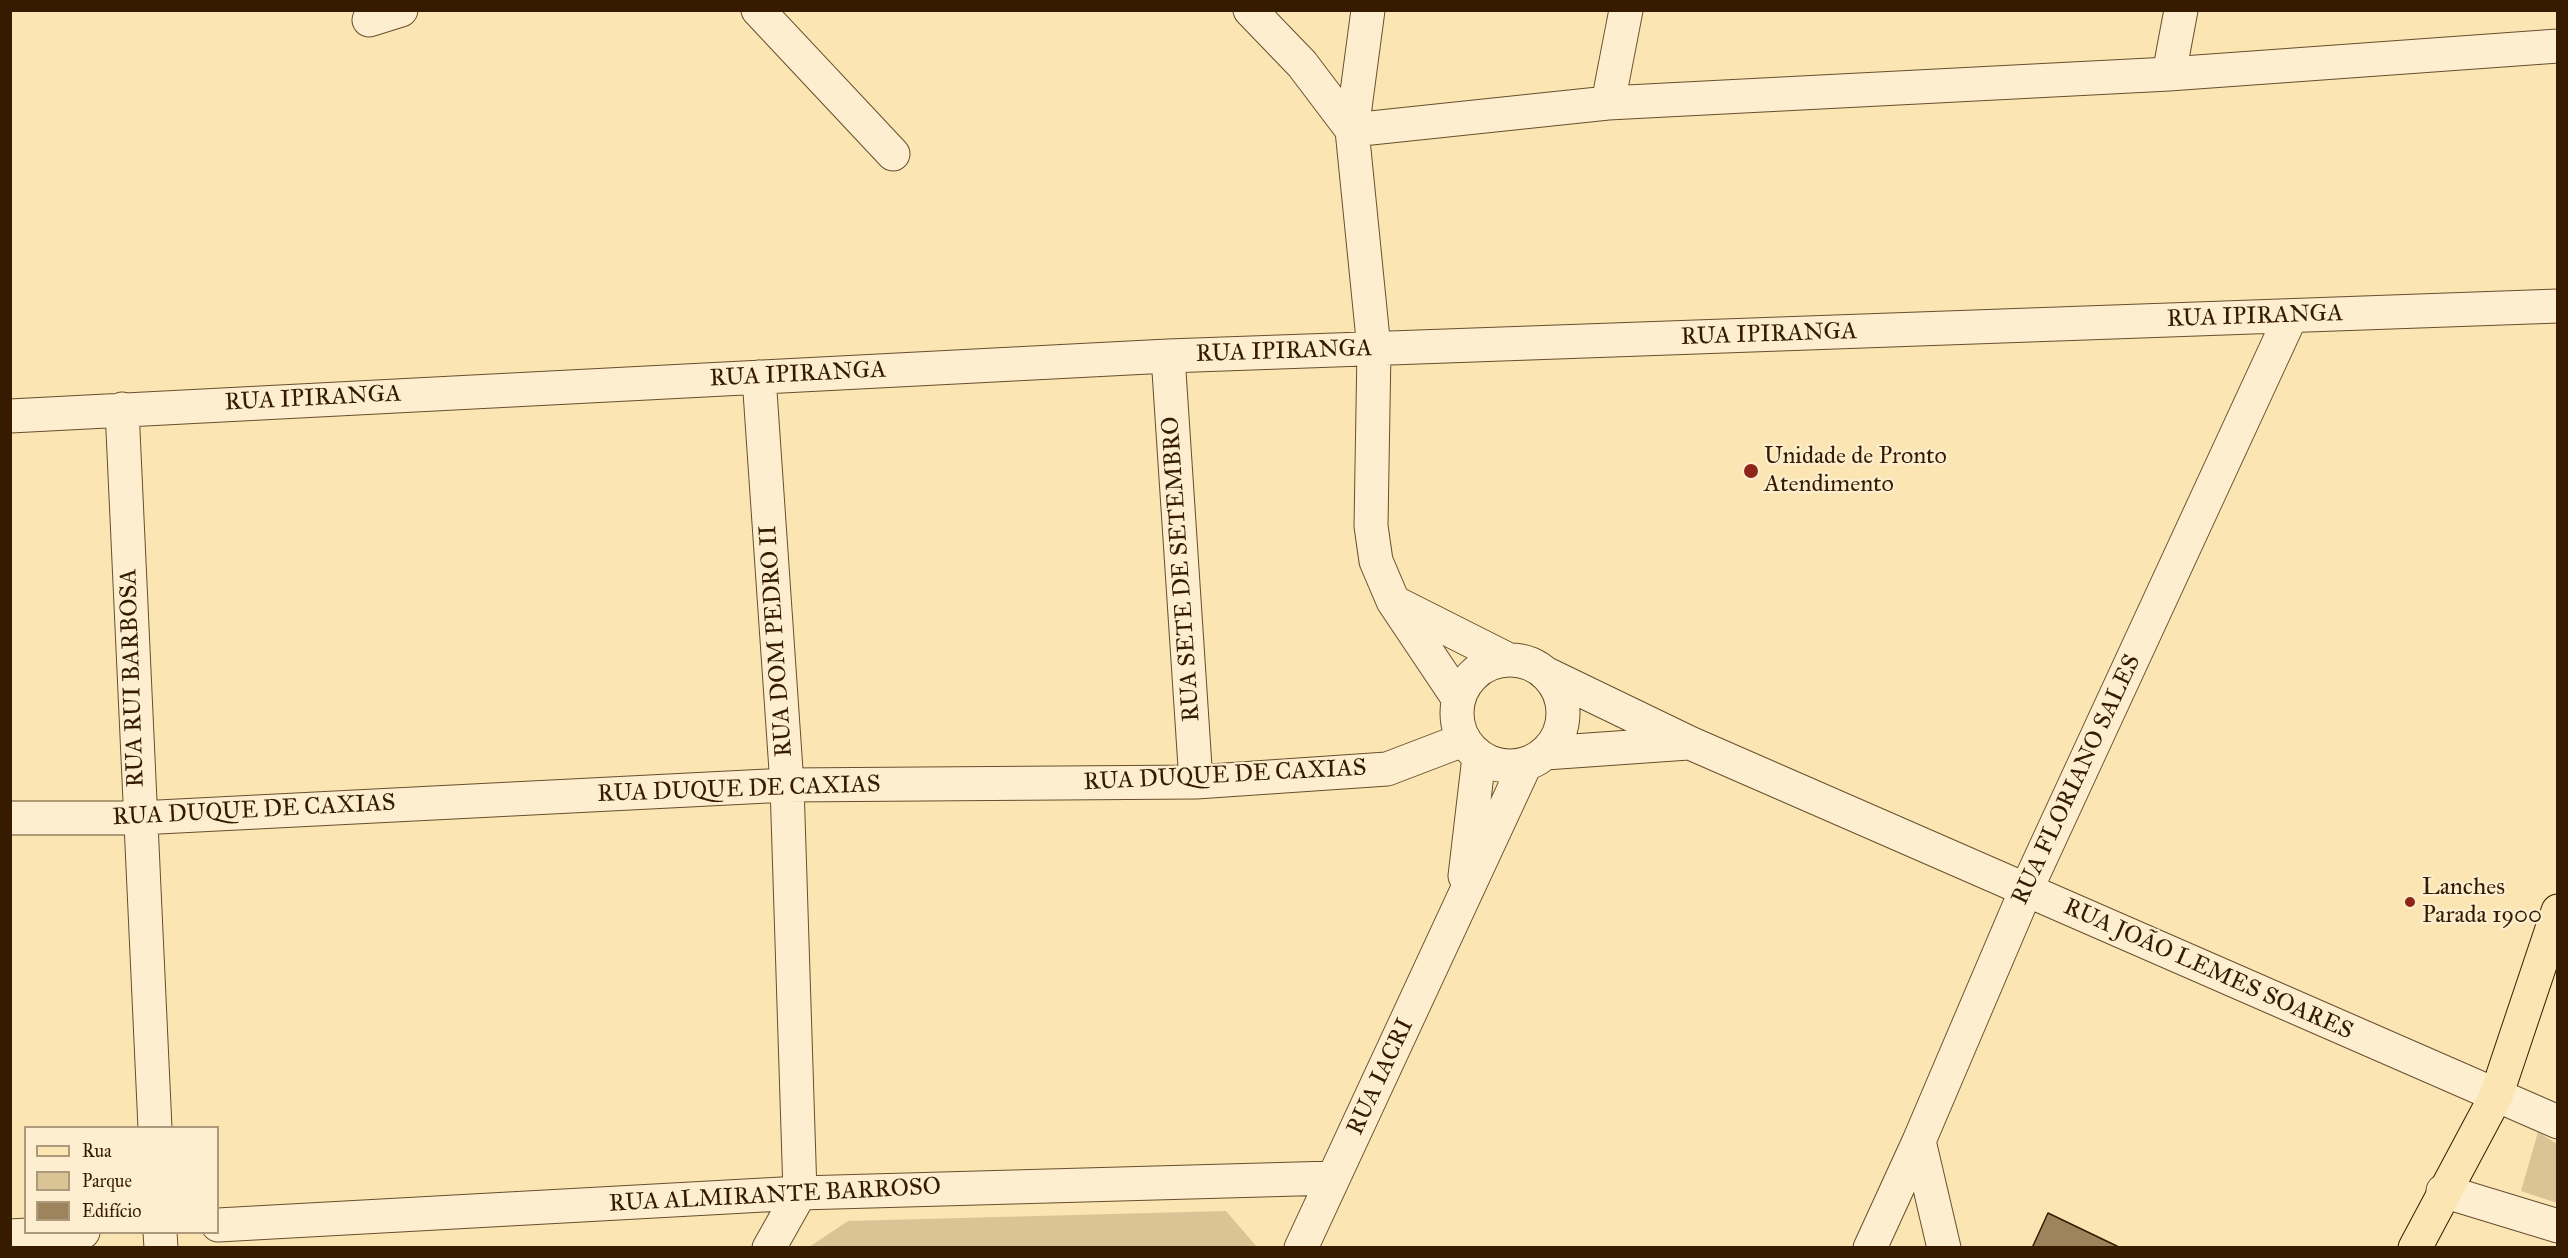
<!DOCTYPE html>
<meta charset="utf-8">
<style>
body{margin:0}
#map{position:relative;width:2568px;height:1258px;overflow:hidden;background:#fbe5b3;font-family:"IM FELL Great Primer",serif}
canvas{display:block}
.frame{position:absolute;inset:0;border:12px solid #371b00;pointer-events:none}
.legend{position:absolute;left:24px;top:1126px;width:195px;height:108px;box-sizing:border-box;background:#fceece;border:2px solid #ad9a7c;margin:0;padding:8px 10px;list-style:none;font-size:18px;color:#371b00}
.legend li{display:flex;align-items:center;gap:12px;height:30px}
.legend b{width:30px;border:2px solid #ad9a7c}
</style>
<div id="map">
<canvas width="2568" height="1258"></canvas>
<div class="frame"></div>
<ul class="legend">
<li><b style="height:8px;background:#fbe5b3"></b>Rua</li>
<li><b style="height:16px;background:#dac395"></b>Parque</li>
<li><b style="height:16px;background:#9d845d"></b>Edifício</li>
</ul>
</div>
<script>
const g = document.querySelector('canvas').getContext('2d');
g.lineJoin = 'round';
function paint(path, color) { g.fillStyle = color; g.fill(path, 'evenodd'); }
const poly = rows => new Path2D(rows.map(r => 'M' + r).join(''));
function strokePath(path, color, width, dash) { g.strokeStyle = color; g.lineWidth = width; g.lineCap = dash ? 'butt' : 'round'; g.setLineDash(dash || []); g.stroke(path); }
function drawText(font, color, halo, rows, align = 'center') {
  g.font = font + ' "IM FELL Great Primer",serif'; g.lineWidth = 4.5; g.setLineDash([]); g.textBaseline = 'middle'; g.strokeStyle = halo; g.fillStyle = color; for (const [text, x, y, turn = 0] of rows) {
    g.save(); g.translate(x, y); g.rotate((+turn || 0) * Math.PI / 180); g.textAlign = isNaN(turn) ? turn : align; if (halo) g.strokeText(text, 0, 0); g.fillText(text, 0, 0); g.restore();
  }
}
const green = poly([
 [2538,1132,2557,1144,2557,1203,2521,1191],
 [1226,1211,1257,1247,809,1247,848,1221]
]);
const building = poly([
 [2048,1213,2121,1248,2032,1248,2048,1213]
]);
const minor = poly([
 [758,10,893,154],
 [1250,10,1302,64,1352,130],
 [1368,10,1352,130,1374,349,1371,526,1376,561,1393,601,1458,698],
 [369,20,401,10],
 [2169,74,2181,10],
 [1608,103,1626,10],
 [1352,130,1608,103,2169,74,2558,46],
 [1168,356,1196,782],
 [759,377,787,785,800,1193,769,1248],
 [122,409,155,1128],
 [10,416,1168,356,2558,306],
 [1394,602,1507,659],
 '1457 713a53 53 0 1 1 106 0a53 53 0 1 1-106 0Z',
 [1547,674,1690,743,2558,1122],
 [1545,753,1688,743],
 [10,818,139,818,787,785,1196,782,1387,769,1463,740],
 [1465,876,1479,757],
 [1919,1141,1944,1248],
 [2443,1191,2558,1226],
 [218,1225,800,1193,1333,1178],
 [160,1232,161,1248],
 [10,1236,83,1232],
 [1301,1248,1525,765],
 [1870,1248,1919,1141,2026,890,2291,316]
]);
const major = poly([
 [2415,1248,2496,1096,2558,911]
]);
const markers = [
 [1751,471,8,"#8f2418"],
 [2410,902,6,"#8f2418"]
];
const streetNames = [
 ["RUA IPIRANGA",2255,317,-2],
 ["RUA IPIRANGA",1769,335,-2],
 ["RUA IPIRANGA",1284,352,-2],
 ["RUA IPIRANGA",798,375,-3],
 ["RUA IPIRANGA",313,399,-3],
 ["RUA SETE DE SETEMBRO",1182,569,-94],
 ["RUA DOM PEDRO II",777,641,-94],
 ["RUA RUI BARBOSA",133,678,-92],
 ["RUA DUQUE DE CAXIAS",1225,776,-3],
 ["RUA FLORIANO SALES",2077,780,-65],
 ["RUA DUQUE DE CAXIAS",739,790,-2],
 ["RUA DUQUE DE CAXIAS",254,811,-3],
 ["RUA JOÃO LEMES SOARES",2208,970,24],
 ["RUA IACRI",1381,1077,-65],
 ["RUA ALMIRANTE BARROSO",775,1196,-3]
];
const poiNames = [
 ["Unidade de Pronto",1764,457],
 ["Atendimento",1764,485],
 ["Lanches",2422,888],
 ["Parada 1900",2422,916]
];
paint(green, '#dac395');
paint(building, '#9d845d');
strokePath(building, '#371b00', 1.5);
strokePath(minor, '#684e2d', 35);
strokePath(major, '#371b00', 35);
strokePath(minor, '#fceece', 33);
strokePath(major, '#fbe5b3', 33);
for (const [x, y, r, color] of markers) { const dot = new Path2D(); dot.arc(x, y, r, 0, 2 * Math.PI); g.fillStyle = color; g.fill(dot); strokePath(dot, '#fceece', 2); }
drawText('24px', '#371b00', '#fceece', streetNames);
drawText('24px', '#371b00', '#fceece', poiNames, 'left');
</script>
